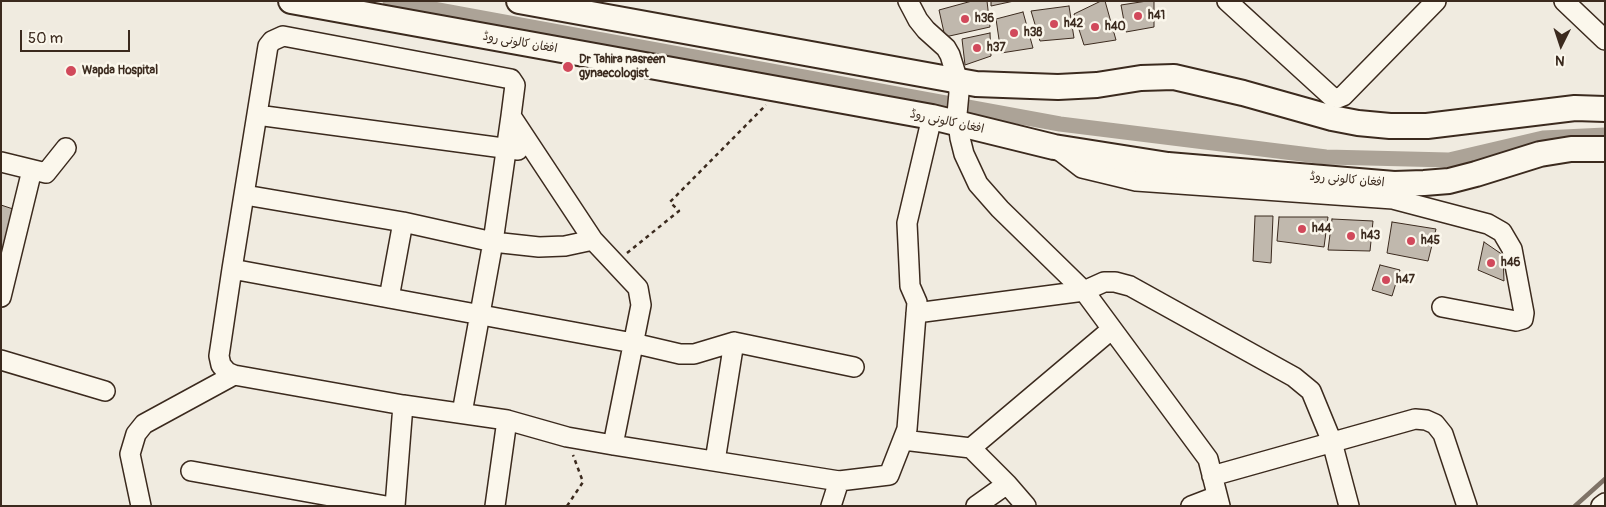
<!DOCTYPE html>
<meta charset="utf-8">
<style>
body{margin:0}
#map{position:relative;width:1606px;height:507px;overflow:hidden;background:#f0ebe0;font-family:Pangolin,sans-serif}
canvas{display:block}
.frame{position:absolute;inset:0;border:2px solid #3b2a1e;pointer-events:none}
.north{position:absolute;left:1536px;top:20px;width:50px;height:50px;-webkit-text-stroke:4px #fbf7ec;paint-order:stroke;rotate:184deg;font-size:14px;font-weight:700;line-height:20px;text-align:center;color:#3b2a1e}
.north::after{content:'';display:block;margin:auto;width:18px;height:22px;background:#3b2a1e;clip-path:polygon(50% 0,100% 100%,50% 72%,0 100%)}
.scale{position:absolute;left:20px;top:30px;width:110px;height:22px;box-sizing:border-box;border:2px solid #3b2a1e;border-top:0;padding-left:6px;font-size:15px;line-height:18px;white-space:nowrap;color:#3b2a1e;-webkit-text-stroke:4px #fbf7ec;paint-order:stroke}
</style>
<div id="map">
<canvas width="1606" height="507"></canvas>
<div class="frame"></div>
<div class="north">N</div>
<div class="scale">50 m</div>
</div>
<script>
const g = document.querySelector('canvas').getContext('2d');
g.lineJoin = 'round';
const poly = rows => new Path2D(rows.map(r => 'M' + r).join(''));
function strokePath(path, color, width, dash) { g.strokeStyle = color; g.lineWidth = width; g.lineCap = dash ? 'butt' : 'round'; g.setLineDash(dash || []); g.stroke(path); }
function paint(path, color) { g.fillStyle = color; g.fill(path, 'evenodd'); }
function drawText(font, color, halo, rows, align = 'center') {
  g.font = font + ' Pangolin,"Playpen Sans Arabic",sans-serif'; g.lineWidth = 5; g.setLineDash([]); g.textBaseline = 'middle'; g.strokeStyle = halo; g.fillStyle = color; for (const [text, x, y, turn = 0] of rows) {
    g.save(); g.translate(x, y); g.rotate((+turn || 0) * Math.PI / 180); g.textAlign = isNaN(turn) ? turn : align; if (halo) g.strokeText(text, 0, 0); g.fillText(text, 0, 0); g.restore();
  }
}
const stream = poly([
 [1575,506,1605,479]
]);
const canal = poly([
 [390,1,1060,124,1326,157,1449,160,1543,138,1605,135]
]);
const building = poly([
 [972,1,987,1,990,27,945,37,939,10,972,1],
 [991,1,1014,1,991,6,991,1],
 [1101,1,1105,1,1116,40,1084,45,1074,14,1101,1],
 [1147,1,1154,1,1154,27,1126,32,1121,5,1147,1],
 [1069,6,1074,38,1040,41,1031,11,1069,6],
 [1023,12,1033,48,1001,53,996,19,1023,12],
 [990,33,991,56,965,65,962,39,990,33],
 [1,205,16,210,1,266,1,205],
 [1255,216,1273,216,1271,263,1253,261,1255,216],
 [1279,217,1328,217,1324,247,1277,241,1279,217],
 [1332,219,1373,221,1370,251,1328,250,1332,219],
 [1392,222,1436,229,1428,261,1387,253,1392,222],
 [1484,242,1503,255,1504,281,1478,270,1484,242],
 [1380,265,1400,270,1392,296,1372,290,1380,265]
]);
const path = poly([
 [627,253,679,211,670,202,766,105],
 [567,506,583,482,573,455]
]);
const minor = poly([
 [908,1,918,20,926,30,946,48,950,55,958,81,959,93,957,114,960,138,964,154,978,184,1000,209,1084,291,1208,459,1220,506],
 [1227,1,1332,97,1338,98,1343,96,1436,1],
 [1564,1,1605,40],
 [257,115,518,150],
 [1055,147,1082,168,1136,181,1393,199,1488,224,1502,232,1512,249,1524,313,1523,319,1516,321,1442,307],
 [1,162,46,173,66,148],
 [245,195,403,222,493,242,539,247,565,246,593,240],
 [232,269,633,343,680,354,694,354,734,342,854,367],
 [1,297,32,170],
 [389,298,403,222],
 [916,313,1084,291,1104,282,1115,282,1130,286,1294,377,1311,391,1332,442,1349,506],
 [1,360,105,391],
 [462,413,493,242,511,116],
 [903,440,971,448,1112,329],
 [613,445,641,305,638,288,593,240,511,116,515,85,511,79,283,36,272,41,268,46,232,269,219,356,221,365,227,372,234,375,403,405,507,420,567,437,613,445,839,481,889,475,907,429,917,302,910,286,907,223,932,117],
 [971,448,1007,484,1026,506],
 [715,461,734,342],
 [191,471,386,506],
 [1212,476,1415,419,1426,420,1435,424,1443,434,1467,506],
 [141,506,130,454,136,434,144,424,234,375],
 [395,506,403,405],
 [495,506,507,420],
 [831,506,839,481],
 [976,506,1007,484],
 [1191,506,1217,496],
 [1601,506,1605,503]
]);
const major = poly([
 [291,1,932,117,1054,147,1168,165,1394,184,1424,183,1449,181,1476,174,1540,154,1571,149,1605,149],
 [519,1,976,84,1058,87,1097,85,1141,78,1174,77,1243,93,1332,118,1358,123,1390,126,1427,126,1575,108,1605,109]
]);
const markers = [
 [1138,16,5,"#d1495b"],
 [965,19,5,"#d1495b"],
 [1054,24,5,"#d1495b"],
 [1095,27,5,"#d1495b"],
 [1014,33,5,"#d1495b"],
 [977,48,5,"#d1495b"],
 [568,67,6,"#d1495b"],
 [71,71,6,"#d1495b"],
 [1302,229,5,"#d1495b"],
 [1351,236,5,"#d1495b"],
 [1411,241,5,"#d1495b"],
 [1491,263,5,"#d1495b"],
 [1386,280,5,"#d1495b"]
];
const poiNames = [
 ["h41",1148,16],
 ["h36",975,19],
 ["h42",1064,24],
 ["h40",1105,27],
 ["h38",1024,33],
 ["h37",987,48],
 ["Dr Tahira nasreen",579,60],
 ["gynaecologist",579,74],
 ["Wapda Hospital",82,71],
 ["h44",1312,229],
 ["h43",1361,236],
 ["h45",1421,241],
 ["h46",1501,263],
 ["h47",1396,280]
];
const streetNames = [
 ["افغان کالونی روڈ",520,43,10],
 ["افغان کالونی روڈ",947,122,12],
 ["افغان کالونی روڈ",1347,180,5]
];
strokePath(stream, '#7f7367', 4.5);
strokePath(canal, '#aca397', 15);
paint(building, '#c0b8ad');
strokePath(building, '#3b2a1e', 1);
strokePath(minor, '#3b2a1e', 22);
strokePath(major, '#3b2a1e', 28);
strokePath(path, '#3b2a1e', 2.5, [4, 4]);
strokePath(minor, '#fbf7ec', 19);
strokePath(major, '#fbf7ec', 24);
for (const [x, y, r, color] of markers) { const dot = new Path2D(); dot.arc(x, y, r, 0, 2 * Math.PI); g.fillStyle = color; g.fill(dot); strokePath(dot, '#fbf7ec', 2); }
drawText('bold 12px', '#3b2a1e', '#fbf7ec', poiNames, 'left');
drawText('12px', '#3b2a1e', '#fbf7ec', streetNames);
</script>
